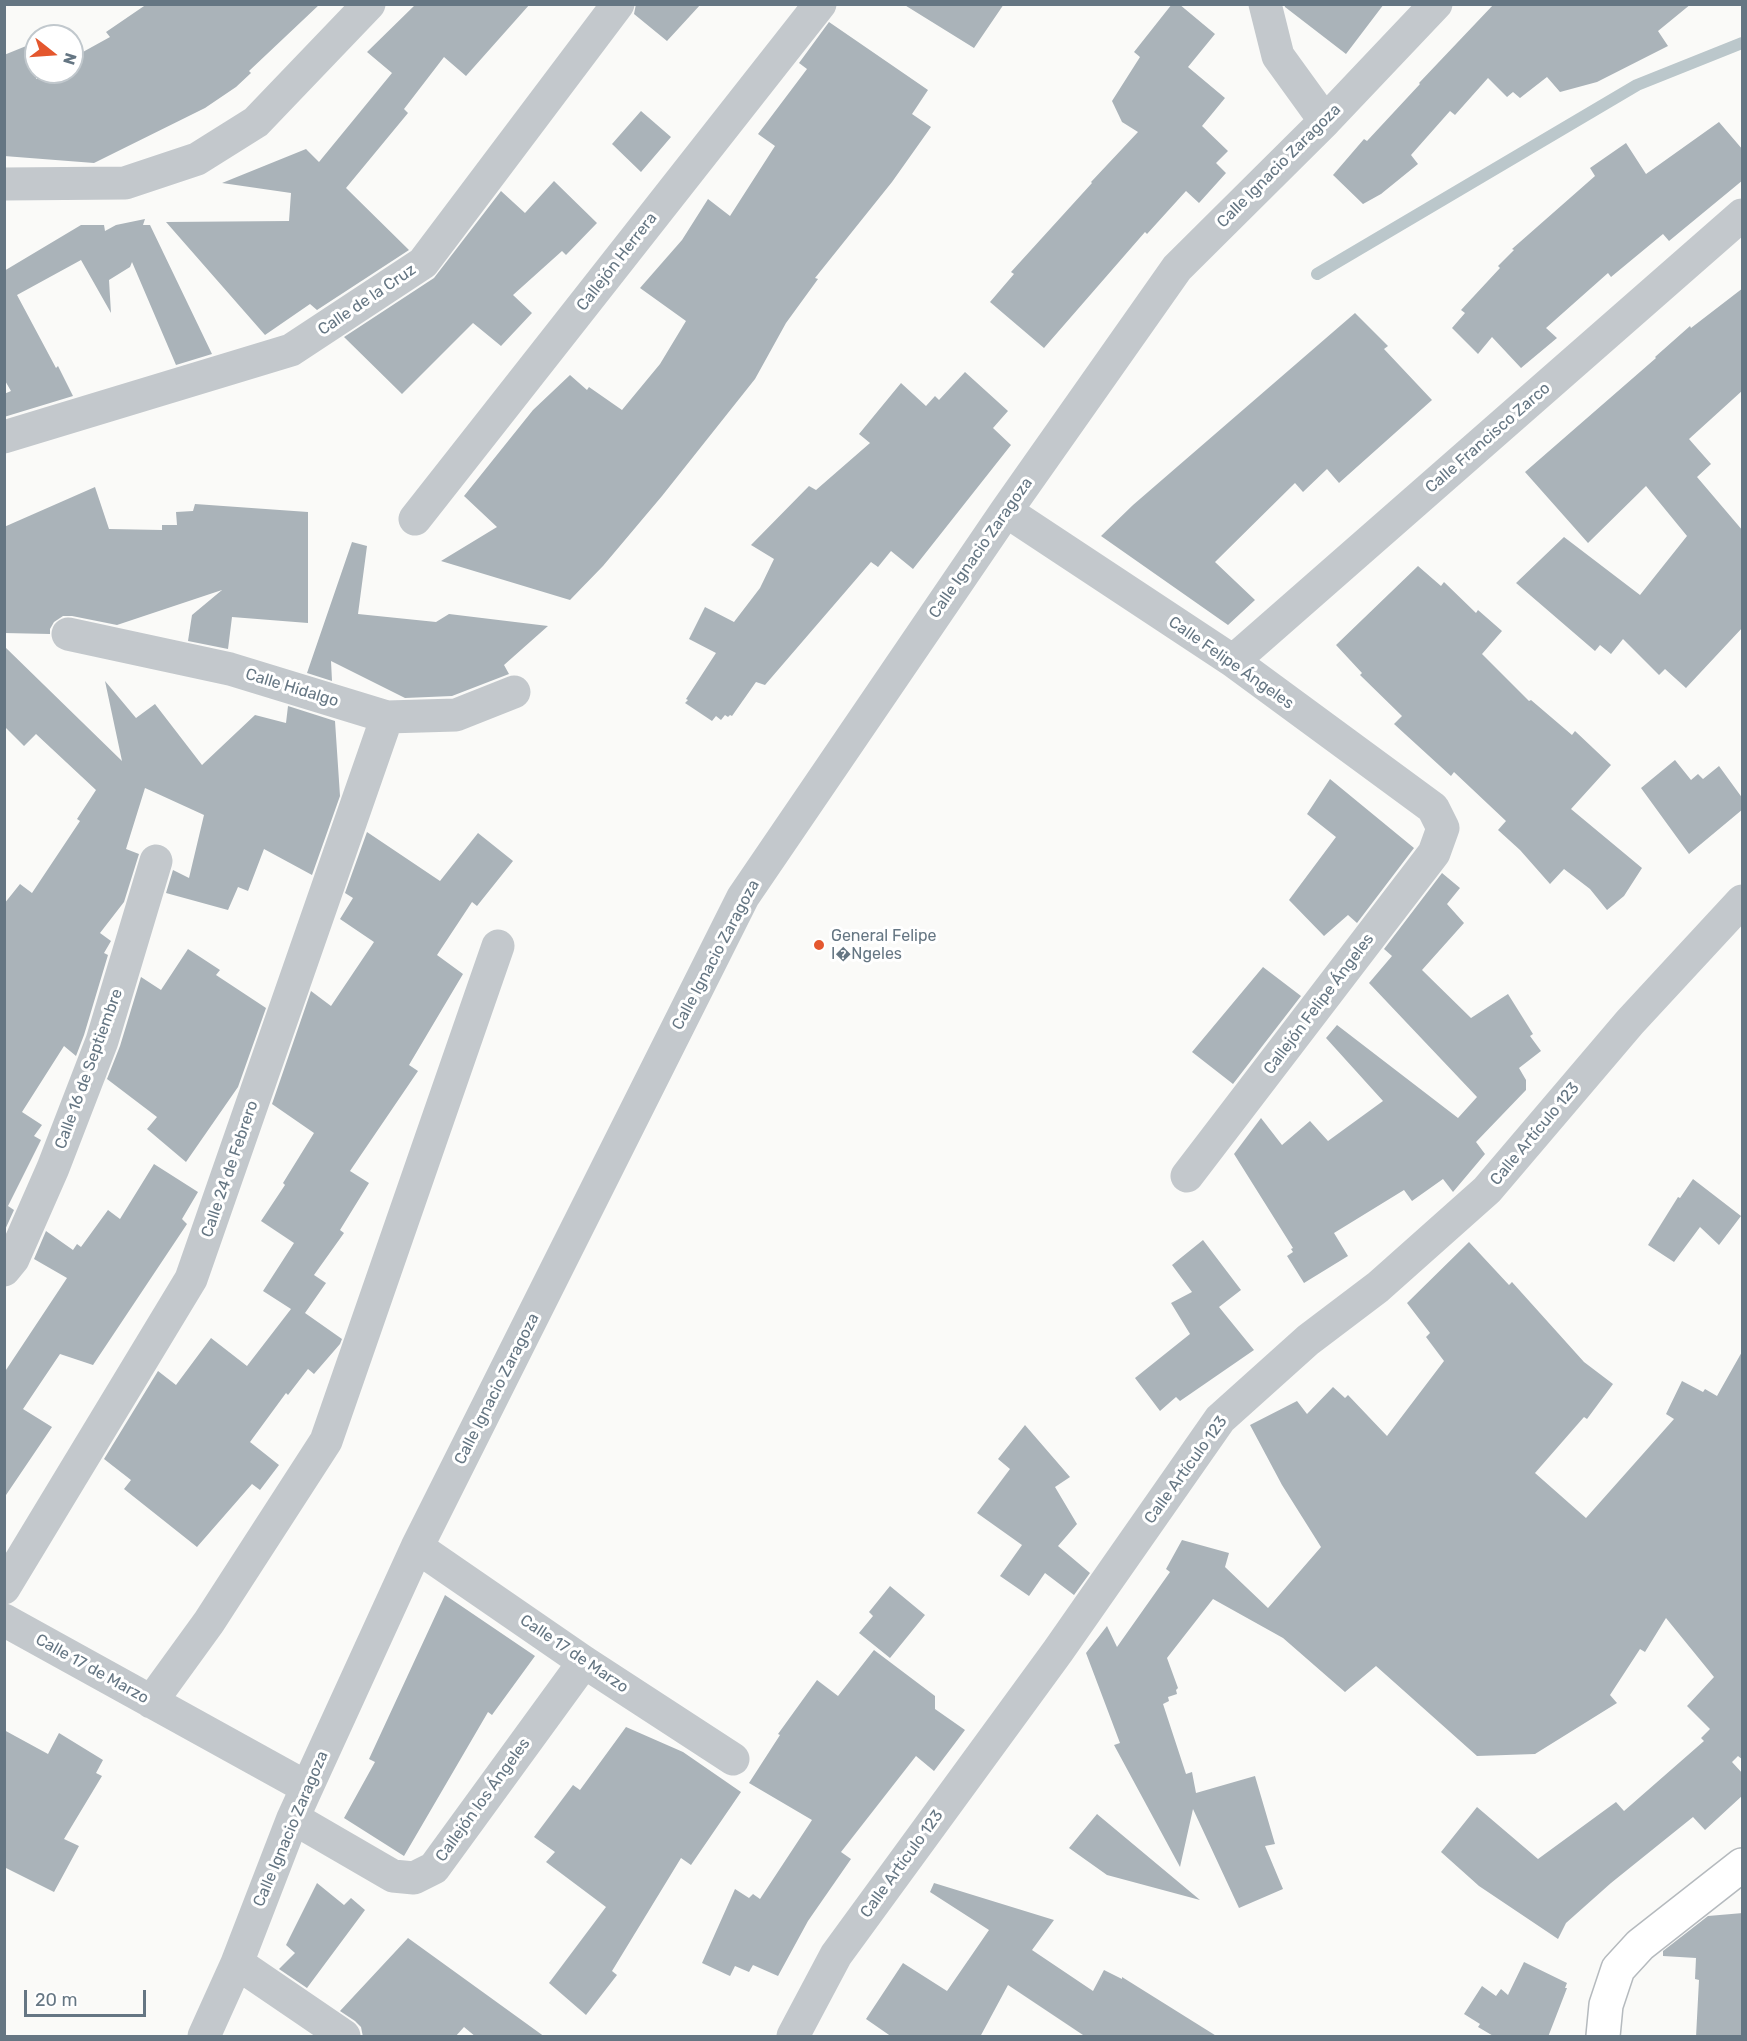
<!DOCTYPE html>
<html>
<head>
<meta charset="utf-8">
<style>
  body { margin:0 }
  #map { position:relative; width:1747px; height:2041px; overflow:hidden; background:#fafaf8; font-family:Rubik,sans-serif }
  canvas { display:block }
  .frame { position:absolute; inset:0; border:6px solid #657683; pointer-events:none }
  .north { position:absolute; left:24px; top:24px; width:60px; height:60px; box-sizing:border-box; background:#fff; border:2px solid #c1c8cd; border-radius:50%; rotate:107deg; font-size:16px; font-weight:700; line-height:24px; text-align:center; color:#657683 }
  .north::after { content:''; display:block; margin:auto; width:21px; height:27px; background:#e4572e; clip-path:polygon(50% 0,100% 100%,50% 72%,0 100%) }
  .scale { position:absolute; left:24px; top:1990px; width:122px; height:27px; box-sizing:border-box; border:3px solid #657683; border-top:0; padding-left:8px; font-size:18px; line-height:21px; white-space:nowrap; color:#657683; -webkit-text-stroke:4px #fff; paint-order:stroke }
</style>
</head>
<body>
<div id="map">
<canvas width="1747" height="2041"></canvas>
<div class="frame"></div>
<div class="north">N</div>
<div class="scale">20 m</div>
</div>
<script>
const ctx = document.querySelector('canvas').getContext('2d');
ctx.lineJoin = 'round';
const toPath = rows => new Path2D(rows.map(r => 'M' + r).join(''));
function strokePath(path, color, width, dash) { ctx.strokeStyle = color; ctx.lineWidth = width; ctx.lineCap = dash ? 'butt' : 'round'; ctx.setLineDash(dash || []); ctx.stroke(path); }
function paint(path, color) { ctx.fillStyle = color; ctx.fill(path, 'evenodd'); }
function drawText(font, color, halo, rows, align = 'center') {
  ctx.font = font + ' Rubik,sans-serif'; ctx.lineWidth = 6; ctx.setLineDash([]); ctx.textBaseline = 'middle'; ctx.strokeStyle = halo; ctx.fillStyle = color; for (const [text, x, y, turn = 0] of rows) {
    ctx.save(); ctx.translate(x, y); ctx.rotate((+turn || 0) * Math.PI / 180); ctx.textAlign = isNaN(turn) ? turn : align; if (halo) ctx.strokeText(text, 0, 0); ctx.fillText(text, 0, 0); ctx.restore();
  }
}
strokePath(toPath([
  [1317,274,1637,85,1742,43]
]), '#bbc7cb', 12);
paint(toPath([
  [147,4,320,4,249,71,251,73,236,87,205,108,94,163,4,156,4,55,36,42,36,79,47,72,72,72,72,58,110,37,106,32],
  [416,4,530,4,466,76,444,57,404,109,408,113,346,188,409,250,317,310,310,304,265,335,166,222,289,221,291,193,222,183,306,149,319,162,392,73,367,52],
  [636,4,701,4,667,41,634,14],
  [903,4,1004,4,974,48],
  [1172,4,1179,4,1215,34,1188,67,1225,98,1202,126,1228,151,1216,163,1226,173,1199,203,1186,191,1147,234,1145,232,1044,348,990,302,1014,274,1011,272,1092,183,1091,182,1138,132,1122,122,1112,101,1140,57,1134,52],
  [1284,4,1384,4,1346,54,1285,7],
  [1494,4,1691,4,1658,31,1668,46,1597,82,1560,92,1547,77,1520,98,1513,92,1507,97,1488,78,1455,115,1450,111,1411,155,1418,164,1381,194,1363,204,1333,175,1364,139,1367,141,1420,84,1419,83],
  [829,22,928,90,912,114,931,127,892,182,815,278,818,279,786,323,755,379,662,496,603,566,570,600,441,561,497,527,464,496,533,410,570,375,587,390,589,387,622,410,660,364,686,321,640,288,682,240,708,199,730,216,775,146,758,134,807,69,799,63],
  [641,111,671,137,641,172,612,144],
  [1719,122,1743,150,1743,180,1669,241,1663,234,1611,277,1608,273,1546,328,1557,338,1521,368,1492,337,1478,354,1452,328,1465,313,1461,310,1500,268,1498,266,1514,250,1512,249,1595,176,1590,168,1626,143,1646,174],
  [554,181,597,223,566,255,562,251,513,295,532,313,501,346,473,323,402,394,344,337,434,278,501,191,525,213],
  [145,219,143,225,150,225,212,354,176,365,132,262,130,267,109,280,111,313,81,260,17,295,56,368,58,366,73,396,4,417,4,394,11,391,4,379,4,271,81,225,104,225,105,231,116,225],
  [1743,288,1743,390,1689,439,1711,464,1697,477,1743,531,1743,627,1686,688,1665,669,1659,675,1623,639,1611,654,1600,645,1595,651,1516,583,1564,537,1640,595,1687,536,1646,486,1588,543,1525,472,1656,358,1655,357,1690,326,1691,328],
  [1355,313,1388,346,1384,349,1432,400,1339,483,1327,469,1303,492,1295,483,1215,562,1255,600,1228,625,1101,536,1133,505],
  [965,372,1008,411,993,428,1011,445,913,569,891,551,878,567,871,562,765,685,756,682,732,716,730,715,728,717,725,715,721,720,716,716,712,721,685,703,688,700,686,699,716,653,689,639,705,607,734,622,760,588,774,559,751,545,809,486,816,490,870,443,859,434,901,383,926,406,935,396,939,400],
  [95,487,109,529,162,530,162,525,177,525,176,512,193,511,195,504,308,512,308,623,232,617,228,649,188,641,192,615,222,590,117,625,72,616,63,616,54,622,50,629,50,634,4,633,4,527],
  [352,542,367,546,358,614,436,622,449,614,548,626,504,665,509,674,452,696,405,698,331,661,332,681,307,673],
  [1418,566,1441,586,1444,582,1476,613,1478,610,1502,631,1482,654,1529,701,1531,700,1572,735,1575,731,1611,765,1571,809,1642,868,1624,896,1607,910,1590,889,1564,869,1550,884,1520,850,1498,830,1506,821,1454,772,1451,776,1394,724,1402,716,1360,675,1362,673,1336,645],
  [4,646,122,761,105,681,136,718,155,704,202,765,255,715,286,723,288,706,335,721,340,796,312,875,264,849,248,891,238,887,228,910,166,893,173,870,189,878,204,815,145,788,126,849,139,854,124,902,100,933,111,941,104,953,108,955,84,1035,76,1056,64,1046,22,1112,42,1125,34,1136,41,1140,8,1206,14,1210,4,1232,4,904,20,884,32,893,80,821,77,819,96,790,36,734,24,746,4,726],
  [1675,760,1691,780,1698,774,1703,779,1719,766,1743,799,1743,809,1689,854,1641,788],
  [1330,779,1414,848,1357,923,1348,915,1324,936,1289,900,1336,837,1307,814],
  [367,832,440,881,478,833,513,861,477,906,472,902,437,955,463,974,409,1065,418,1071,350,1171,369,1183,340,1230,344,1233,314,1275,326,1283,305,1313,342,1339,340,1344,314,1374,308,1369,288,1395,286,1393,250,1442,279,1465,260,1490,252,1484,197,1547,124,1489,131,1480,104,1459,158,1371,176,1385,211,1338,247,1366,291,1309,263,1291,294,1243,261,1221,285,1185,283,1183,314,1133,272,1104,311,991,331,1006,374,942,340,919,353,898,345,893],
  [1442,873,1460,888,1447,904,1464,923,1422,970,1471,1018,1508,994,1533,1034,1530,1036,1541,1051,1519,1068,1526,1080,1526,1090,1476,1142,1485,1154,1453,1192,1443,1179,1412,1201,1404,1190,1334,1233,1348,1256,1304,1283,1287,1256,1293,1252,1291,1249,1293,1248,1234,1154,1261,1118,1282,1145,1310,1121,1328,1141,1383,1101,1326,1038,1337,1025,1458,1118,1477,1097,1369,983,1392,956,1384,949],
  [188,949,220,970,216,975,266,1008,238,1087,186,1162,147,1129,157,1117,107,1079,120,1046,141,977,161,990],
  [1263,967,1301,996,1233,1084,1192,1052],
  [154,1164,198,1192,182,1219,187,1224,93,1365,60,1354,23,1409,52,1427,4,1498,4,1373,67,1278,34,1259,46,1231,73,1250,77,1244,81,1247,108,1210,120,1219],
  [1693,1179,1741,1216,1719,1245,1700,1227,1674,1262,1648,1245,1678,1197,1680,1198],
  [1203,1240,1241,1290,1219,1307,1254,1350,1180,1401,1176,1397,1160,1411,1135,1378,1190,1334,1171,1303,1192,1292,1172,1265],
  [1469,1242,1509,1285,1512,1282,1584,1362,1613,1384,1587,1419,1584,1417,1535,1473,1586,1518,1674,1419,1666,1414,1682,1381,1703,1392,1705,1389,1717,1396,1743,1350,1743,1760,1738,1756,1732,1762,1743,1774,1743,1795,1705,1830,1693,1817,1611,1883,1566,1923,1558,1939,1479,1886,1441,1852,1477,1807,1538,1859,1616,1802,1624,1811,1704,1741,1701,1738,1710,1729,1687,1706,1714,1677,1666,1618,1645,1652,1640,1649,1610,1695,1617,1703,1535,1754,1477,1756,1376,1666,1345,1692,1283,1638,1213,1599,1167,1658,1178,1688,1176,1690,1177,1694,1168,1697,1169,1701,1163,1704,1186,1774,1192,1772,1196,1793,1255,1776,1275,1844,1265,1846,1283,1889,1239,1908,1193,1809,1180,1867,1114,1745,1120,1743,1086,1653,1107,1626,1117,1647,1170,1572,1166,1569,1182,1540,1229,1553,1225,1567,1268,1608,1321,1547,1282,1485,1250,1425,1297,1401,1307,1414,1333,1387,1345,1398,1348,1395,1387,1436,1444,1361,1426,1337,1430,1333,1407,1303],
  [1025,1425,1070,1477,1055,1487,1077,1524,1058,1546,1090,1573,1074,1595,1045,1573,1029,1596,1000,1576,1022,1545,977,1513,1010,1469,998,1459],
  [890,1586,925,1615,890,1658,859,1633,873,1616,869,1612],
  [445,1595,535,1656,492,1715,488,1712,404,1856,344,1818,375,1762,369,1759],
  [874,1650,935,1696,935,1709,965,1730,934,1771,916,1756,841,1852,851,1859,808,1921,778,1976,753,1965,749,1972,735,1966,730,1976,702,1963,735,1889,749,1898,753,1894,760,1899,812,1820,749,1783,780,1735,778,1734,817,1680,838,1696],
  [626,1727,683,1752,741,1792,691,1865,681,1858,612,1971,617,1975,586,2015,549,1983,606,1907,546,1862,555,1852,534,1837,573,1785,580,1790],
  [4,1730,48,1754,59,1733,103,1760,96,1773,102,1776,64,1839,79,1846,54,1892,4,1867],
  [1097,1814,1200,1900,1107,1875,1069,1848],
  [317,1883,344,1905,351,1898,365,1910,307,1988,279,1969,295,1953,286,1945],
  [934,1883,1054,1920,1032,1950,1093,1991,1104,1970,1122,1979,1122,1977,1218,2037,1086,2037,1008,1985,980,2037,892,2037,866,2019,903,1963,947,1991,989,1930,930,1892],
  [1743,1913,1743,2037,1696,2037,1699,1980,1695,1979,1696,1958,1663,1956,1663,1951,1708,1916],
  [408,1938,545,2037,476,2037,464,2027,455,2037,363,2037,361,2027,355,2021,340,2011],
  [1524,1962,1567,1983,1565,1988,1567,1988,1548,2037,1495,2037,1478,2027,1480,2024,1464,2014,1482,1986,1496,1996,1501,1989,1508,1995]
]), '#aab3b9');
const major = toPath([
  [1603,2036,1606,2005,1618,1969,1640,1945,1742,1865]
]);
strokePath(major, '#b5babe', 36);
strokePath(toPath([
  [1265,4,1278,56,1325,121],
  [4,184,125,183,197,159,256,122,369,4],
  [4,437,291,350,423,263,618,4],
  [1006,511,1233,661,1433,808,1443,828,1434,853,1187,1176],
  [415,519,820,4],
  [68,634,230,669,387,717,456,715,514,692],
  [1233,661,1742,215],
  [4,1270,13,1259,53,1168,102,1041,156,861],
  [417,1547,584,1662,733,1759],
  [4,1588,191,1279,387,717],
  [4,1620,306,1787],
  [151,1702,209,1622,326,1441,498,946],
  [293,1818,393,1876,414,1878,434,1868,584,1662],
  [237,1963,344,2036],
  [204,2036,237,1963,293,1818,417,1547,743,897,1006,511,1177,268,1325,121,1436,4],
  [793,2036,836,1955,1058,1651,1220,1419,1308,1340,1378,1287,1487,1190,1630,1022,1742,901]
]), '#c3c8cc', 33);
strokePath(major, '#fff', 33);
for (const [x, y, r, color] of [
  [819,945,6,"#e4572e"]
]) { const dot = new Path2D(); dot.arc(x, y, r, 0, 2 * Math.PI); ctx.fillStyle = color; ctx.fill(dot); strokePath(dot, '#fff', 2); }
drawText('16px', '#657683', '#fff', [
  ["Calle Ignacio Zaragoza",1279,166,-45],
  ["Callejón Herrera",617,262,-52],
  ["Calle de la Cruz",367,300,-34],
  ["Calle Francisco Zarco",1488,438,-41],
  ["Calle Ignacio Zaragoza",981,548,-55],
  ["Calle Felipe Ángeles",1231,663,35],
  ["Calle Hidalgo",292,688,17],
  ["Calle Ignacio Zaragoza",716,955,-62],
  ["Callejón Felipe Ángeles",1319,1004,-53],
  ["Calle 16 de Septiembre",89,1069,-70],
  ["Calle Artículo 123",1535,1134,-50],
  ["Calle 24 de Febrero",230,1169,-71],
  ["Calle Ignacio Zaragoza",497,1389,-63],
  ["Calle Artículo 123",1186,1470,-54],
  ["Calle 17 de Marzo",574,1654,34],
  ["Calle 17 de Marzo",92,1669,29],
  ["Callejón los Ángeles",483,1800,-54],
  ["Calle Ignacio Zaragoza",291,1829,-67],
  ["Calle Artículo 123",902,1864,-54]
]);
drawText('16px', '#657683', '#fff', [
  ["General Felipe",831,936],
  ["I�Ngeles",831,954]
], 'left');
</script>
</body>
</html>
